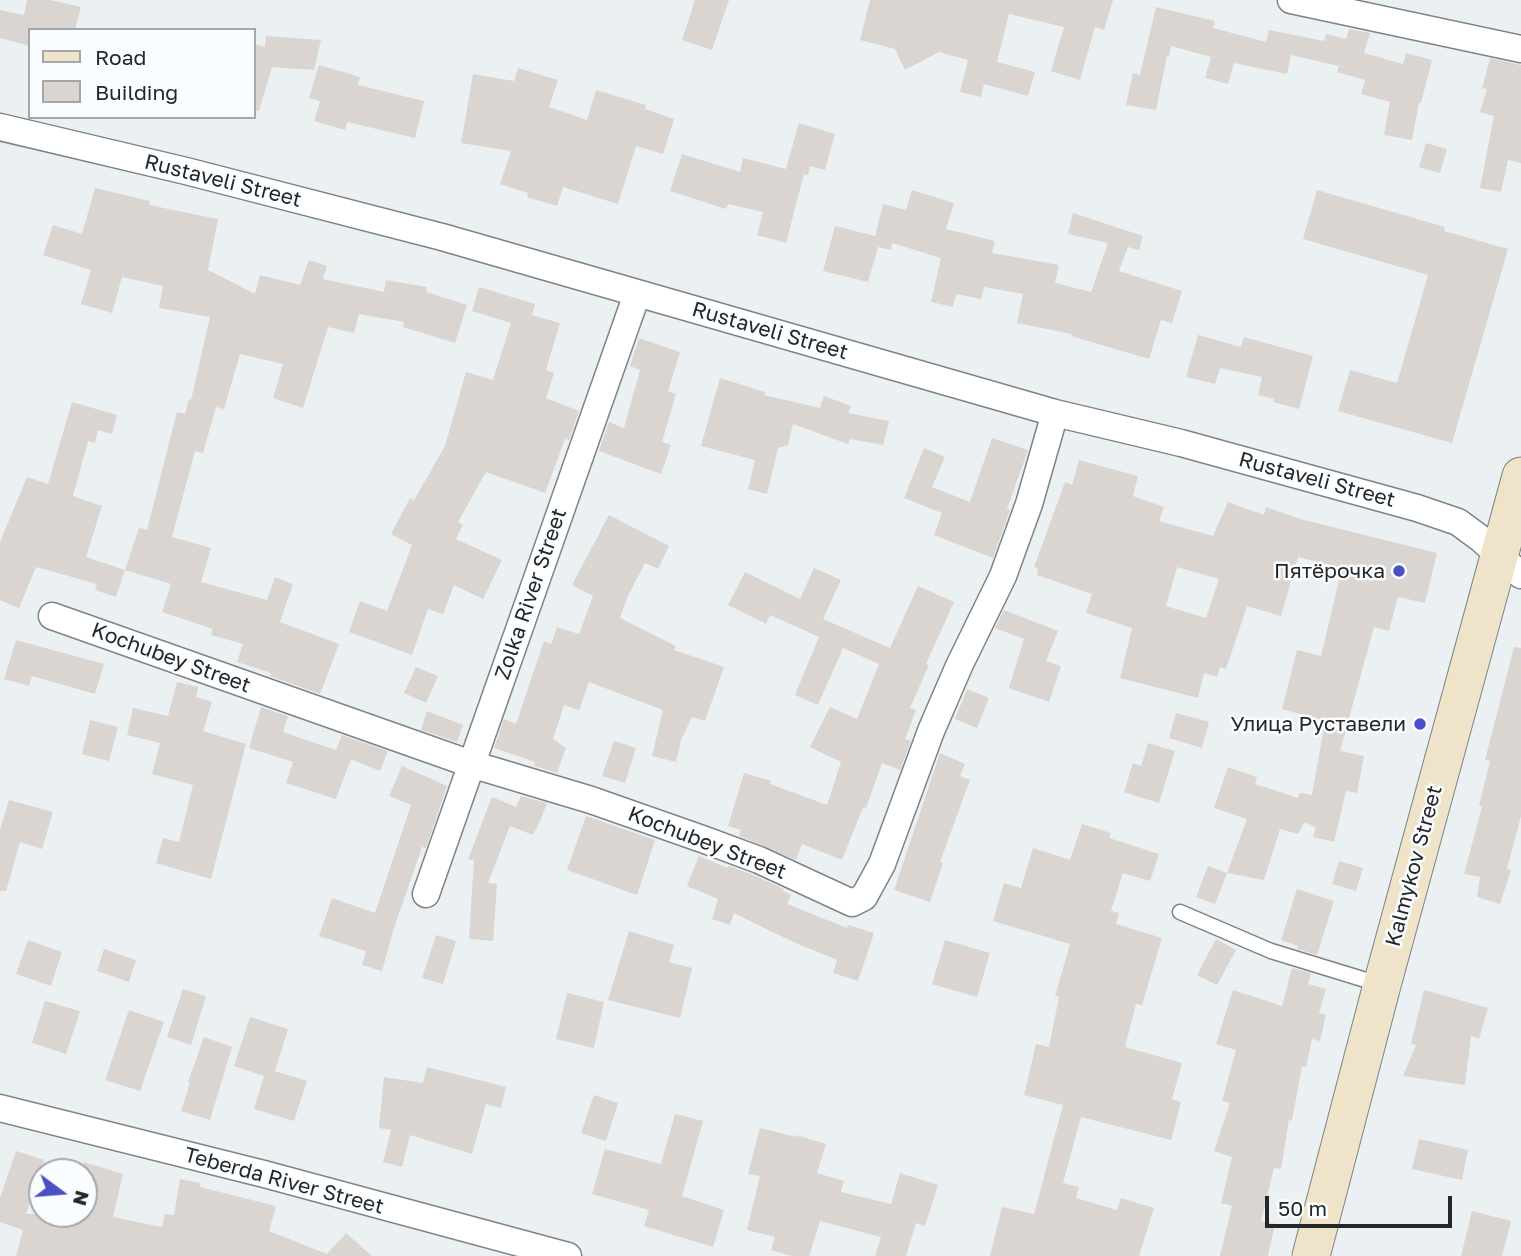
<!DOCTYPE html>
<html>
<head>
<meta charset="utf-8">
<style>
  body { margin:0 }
  #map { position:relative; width:1521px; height:1256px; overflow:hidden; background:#ebf0f3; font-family:"Golos Text",sans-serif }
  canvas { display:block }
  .legend { position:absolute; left:28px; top:28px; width:228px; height:91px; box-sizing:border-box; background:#fafdff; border:2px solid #a4a7a9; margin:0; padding:9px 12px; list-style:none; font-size:21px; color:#242627 }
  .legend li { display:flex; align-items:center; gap:14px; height:35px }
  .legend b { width:35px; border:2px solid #a4a7a9 }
  .north { position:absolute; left:28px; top:1158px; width:70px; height:70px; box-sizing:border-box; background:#fafdff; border:2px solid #a4a7a9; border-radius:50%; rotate:106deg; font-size:19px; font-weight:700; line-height:28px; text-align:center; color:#242627 }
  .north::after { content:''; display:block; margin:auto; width:24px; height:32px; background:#4c4ec4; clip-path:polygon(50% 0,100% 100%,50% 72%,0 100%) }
  .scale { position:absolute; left:1265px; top:1196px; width:187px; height:32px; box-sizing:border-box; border:4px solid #242627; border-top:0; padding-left:9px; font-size:21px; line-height:24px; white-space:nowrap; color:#242627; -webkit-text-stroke:5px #fafdff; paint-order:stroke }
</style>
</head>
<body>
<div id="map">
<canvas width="1521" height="1256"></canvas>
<ul class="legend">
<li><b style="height:9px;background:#efe4ca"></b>Road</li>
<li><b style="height:19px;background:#dad5d1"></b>Building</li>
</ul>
<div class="north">N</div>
<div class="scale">50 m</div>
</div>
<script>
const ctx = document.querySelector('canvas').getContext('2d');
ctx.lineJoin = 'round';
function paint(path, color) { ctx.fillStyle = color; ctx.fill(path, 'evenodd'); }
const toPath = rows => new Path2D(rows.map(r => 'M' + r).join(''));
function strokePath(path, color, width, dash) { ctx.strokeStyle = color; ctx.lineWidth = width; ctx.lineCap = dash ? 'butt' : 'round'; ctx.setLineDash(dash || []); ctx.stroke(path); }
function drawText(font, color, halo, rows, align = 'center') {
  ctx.font = font + ' "Golos Text",sans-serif'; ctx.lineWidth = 5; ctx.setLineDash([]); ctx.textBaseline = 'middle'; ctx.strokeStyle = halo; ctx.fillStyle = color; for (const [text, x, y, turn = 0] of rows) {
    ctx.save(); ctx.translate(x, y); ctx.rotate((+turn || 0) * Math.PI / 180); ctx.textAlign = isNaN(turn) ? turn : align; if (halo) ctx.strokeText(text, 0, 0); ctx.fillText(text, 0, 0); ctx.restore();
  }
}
paint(toPath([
  [27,0,50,0,81,7,75,30,30,30,30,46,0,38,0,10,24,15],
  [695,0,729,0,712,50,682,40],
  [870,0,1113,0,1104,30,1095,27,1080,80,1051,71,1064,27,1009,14,997,62,1035,72,1028,96,984,84,981,97,960,92,968,60,939,52,905,70,895,49,860,40],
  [1156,7,1215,21,1213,28,1266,42,1269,30,1324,41,1326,34,1346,39,1349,29,1370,33,1364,53,1403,64,1406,53,1432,60,1421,103,1419,103,1412,140,1384,135,1390,102,1361,94,1365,80,1337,72,1339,66,1291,55,1287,74,1234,63,1228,84,1205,78,1211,57,1171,46,1169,56,1167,56,1156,110,1126,105,1133,73,1140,75],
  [266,36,321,40,314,70,272,67,259,111,254,110,254,44,265,47],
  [1490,58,1521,65,1521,163,1508,160,1501,192,1480,188,1494,116,1480,112,1487,89,1482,88],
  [319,65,360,77,358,85,424,101,415,138,347,122,345,130,314,121,320,101,309,98],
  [518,68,558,80,549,107,587,120,596,90,646,105,645,109,674,119,663,154,636,146,618,204,563,187,557,206,527,197,528,193,500,184,511,151,461,143,473,74,514,81],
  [799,123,835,134,825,170,810,166,808,175,804,174,786,243,757,235,763,212,728,204,726,209,670,191,682,154,740,172,743,158,786,169],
  [1426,143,1447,149,1440,173,1419,167],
  [95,188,150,201,149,205,218,219,208,270,255,294,260,275,300,285,309,260,327,266,323,279,384,292,386,280,427,287,426,292,467,305,455,343,403,327,404,322,359,314,354,333,328,327,303,408,273,398,283,364,240,354,224,409,216,407,203,453,195,451,172,537,211,548,201,582,267,600,275,577,293,584,280,622,339,644,320,694,270,676,271,673,237,662,243,644,211,635,213,629,162,612,171,584,125,570,139,528,147,530,177,412,185,414,189,399,191,400,210,317,159,308,163,286,122,277,112,313,81,304,91,270,43,255,53,225,82,234],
  [912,190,954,203,946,229,995,241,992,253,1059,265,1055,283,1091,292,1108,243,1068,234,1073,213,1143,236,1139,250,1128,247,1119,271,1182,291,1172,323,1161,320,1149,359,1071,336,1072,334,1017,323,1023,294,984,287,981,299,956,294,953,307,931,302,941,258,892,243,891,250,878,247,868,282,823,271,835,226,875,236,883,204,906,210],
  [1317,190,1445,227,1444,231,1508,249,1452,443,1338,411,1350,370,1397,383,1428,275,1303,239],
  [479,287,535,304,532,315,560,323,546,370,554,373,546,398,579,411,569,440,565,439,545,493,486,472,458,522,463,525,456,539,502,560,483,599,454,585,443,614,428,609,412,655,349,632,360,601,387,611,412,545,391,534,410,498,414,500,445,446,466,372,493,380,511,323,472,311],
  [1198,335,1241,347,1244,337,1313,356,1299,409,1273,402,1274,399,1258,395,1262,377,1220,368,1215,384,1186,377],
  [639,338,680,352,668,391,676,394,662,442,671,445,661,474,599,451,609,422,624,428,640,370,630,366],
  [720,378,765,392,764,395,820,408,824,396,851,406,848,413,889,421,883,445,850,439,848,444,793,424,788,445,778,448,767,494,748,489,755,460,701,446],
  [72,402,117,415,112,434,98,430,95,443,88,441,73,496,102,506,86,557,125,570,116,597,95,590,97,584,36,567,19,608,0,600,0,542,27,477,48,484],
  [992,438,1028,450,1007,509,1010,510,993,558,934,535,942,513,904,498,924,448,945,457,932,487,970,502],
  [1079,460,1138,476,1133,496,1164,507,1159,521,1213,536,1228,502,1264,515,1266,507,1300,519,1437,553,1425,603,1398,597,1389,631,1374,627,1340,751,1364,756,1357,793,1346,791,1334,842,1313,837,1316,827,1304,822,1298,834,1280,829,1264,880,1227,873,1247,819,1214,808,1228,767,1257,777,1255,784,1298,798,1300,793,1312,795,1325,721,1282,709,1297,650,1321,656,1342,568,1298,557,1281,616,1247,606,1226,669,1220,667,1217,677,1204,673,1198,698,1120,678,1132,628,1086,613,1092,594,1037,575,1038,568,1034,567,1065,482,1072,485],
  [1177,567,1219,579,1206,618,1166,606],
  [609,515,669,546,658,569,645,563,628,596,620,618,676,646,674,650,724,667,705,721,692,717,681,740,676,762,652,756,663,710,589,682,579,710,564,705,553,739,566,748,557,773,534,766,535,762,494,748,504,719,516,724,544,641,551,644,557,627,579,634,593,596,572,585],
  [814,568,841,580,823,619,890,648,918,586,954,602,926,664,929,665,910,708,916,710,905,739,911,741,900,770,882,763,866,808,863,807,842,860,802,844,796,860,739,836,741,830,728,826,744,773,771,781,770,784,827,805,841,762,810,747,830,707,857,719,879,664,843,648,818,705,795,695,819,637,770,615,766,624,728,605,745,572,800,599],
  [1004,610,1058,631,1046,661,1061,666,1049,702,1009,688,1024,639,995,628],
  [16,640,104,664,95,694,32,676,29,686,4,679],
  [1514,647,1521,648,1521,816,1507,869,1511,870,1500,904,1477,897,1480,877,1464,874,1482,807,1479,806,1490,761,1485,760],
  [416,667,438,676,426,703,404,693],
  [177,682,198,687,196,697,212,702,203,731,246,744,211,879,156,863,163,838,179,842,193,785,152,774,160,743,127,735,133,708,168,716],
  [967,689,989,698,977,728,955,719],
  [261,707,288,716,283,732,336,750,342,735,388,751,380,771,351,759,336,799,286,783,293,762,249,748],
  [427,711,463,725,457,742,421,730],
  [1176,713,1209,722,1202,748,1169,738],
  [90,720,118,727,109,761,82,754],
  [614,741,636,748,625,783,602,776],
  [1148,743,1175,751,1159,803,1124,792,1133,763,1141,766],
  [940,753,965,764,960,776,970,780,940,862,943,863,930,902,894,890],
  [402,766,447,786,426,848,422,847,393,931,382,971,362,965,366,951,319,936,332,898,375,913,411,805,389,796],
  [521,796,547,803,541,819,533,835,510,826,488,883,497,884,493,941,469,939,474,860,468,859,492,797,516,807],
  [9,800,53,812,42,849,20,842,6,891,0,891,0,830],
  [586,816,655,840,637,895,567,870],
  [1082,824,1111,833,1109,838,1159,854,1150,881,1123,873,1111,911,1119,913,1116,924,1162,938,1142,1005,1136,1004,1125,1047,1182,1063,1172,1099,1181,1102,1171,1140,1081,1117,1063,1183,1079,1187,1076,1198,1117,1210,1121,1198,1154,1208,1139,1256,990,1256,1002,1207,1034,1214,1063,1105,1024,1095,1036,1044,1049,1047,1059,997,1055,996,1070,944,993,921,1004,883,1021,888,1033,848,1070,860],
  [699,856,728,868,729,866,753,875,784,889,783,891,791,895,787,904,847,928,848,925,874,933,858,981,833,973,837,960,791,941,734,913,730,925,712,919,718,899,687,886],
  [1339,861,1363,868,1356,891,1332,884],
  [1208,866,1227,873,1215,904,1196,897],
  [1297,889,1334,901,1317,955,1297,949,1298,946,1281,940],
  [629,931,674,945,669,962,692,968,680,1018,608,1000],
  [436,935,456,941,443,984,422,978],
  [1216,939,1236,950,1217,985,1197,975],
  [28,940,62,952,51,986,16,974],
  [945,940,990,953,977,997,932,984],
  [104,949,136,960,129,982,97,971],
  [1292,968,1311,973,1308,984,1326,989,1319,1013,1326,1015,1320,1041,1312,1039,1306,1067,1302,1066,1292,1121,1289,1120,1281,1169,1274,1168,1261,1221,1275,1224,1268,1256,1220,1256,1232,1206,1221,1203,1232,1157,1214,1151,1230,1103,1222,1101,1236,1050,1216,1044,1233,990,1282,1006],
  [183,989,206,996,191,1045,167,1037],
  [1424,990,1488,1008,1479,1039,1471,1036,1465,1085,1403,1076,1416,1045,1411,1044],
  [567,993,604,1002,594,1048,556,1039],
  [45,1001,80,1011,66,1054,32,1043],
  [129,1010,164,1022,140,1091,105,1080],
  [250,1017,288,1029,275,1071,307,1081,294,1121,254,1109,264,1076,234,1066],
  [204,1037,232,1047,210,1120,181,1111,190,1083,188,1082],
  [427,1067,506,1087,501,1108,486,1104,472,1154,410,1135,402,1167,383,1162,391,1130,379,1128,384,1077,423,1083],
  [594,1095,618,1103,606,1141,581,1133],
  [675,1114,703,1121,682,1196,724,1210,713,1247,644,1226,649,1210,592,1194,605,1149,661,1164],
  [760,1128,796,1137,796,1135,826,1144,817,1173,844,1181,841,1192,891,1204,900,1173,938,1185,925,1226,916,1223,906,1256,875,1256,881,1237,820,1221,809,1256,791,1256,771,1250,775,1237,747,1230,760,1176,748,1174],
  [1419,1139,1468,1150,1462,1180,1412,1169],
  [16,1151,44,1160,26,1214,84,1214,84,1162,123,1174,113,1217,162,1227,165,1214,174,1215,180,1179,201,1183,200,1187,276,1206,269,1231,327,1254,346,1233,372,1256,16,1256,23,1230,0,1222,0,1198],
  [1472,1211,1511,1221,1502,1256,1461,1256]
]), '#dad5d1');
const lane = toPath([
  [1180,912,1271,951,1382,985]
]);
const street = toPath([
  [1291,0,1521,49],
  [0,127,186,171,442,237,1055,413,1181,443,1417,508,1458,522,1481,539,1521,575],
  [52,616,471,764,591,800,705,840,759,860,852,903,864,897,882,864,931,731,959,666,1003,576,1029,504,1055,413],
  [426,894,637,294],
  [0,1108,264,1174,568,1256]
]);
const secondary = toPath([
  [1311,1256,1382,985,1521,476]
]);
strokePath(lane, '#7e8386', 17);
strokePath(street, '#7e8386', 29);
strokePath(secondary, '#7e8386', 39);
strokePath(lane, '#fff', 14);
strokePath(street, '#fff', 26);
strokePath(secondary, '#efe4ca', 37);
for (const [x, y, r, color] of [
  [1399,571,7,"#4c4ec4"],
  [1420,724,7,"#4c4ec4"]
]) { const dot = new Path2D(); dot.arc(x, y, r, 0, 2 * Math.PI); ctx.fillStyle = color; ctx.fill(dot); strokePath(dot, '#fafdff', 2.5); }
drawText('21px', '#242627', '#fafdff', [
  ["Rustaveli Street",223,181,14],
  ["Rustaveli Street",770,331,16],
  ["Rustaveli Street",1317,480,15],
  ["Zolka River Street",531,594,-71],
  ["Kochubey Street",171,658,20],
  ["Kochubey Street",707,843,21],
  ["Kalmykov Street",1414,866,-75],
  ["Teberda River Street",284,1181,15]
]);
drawText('21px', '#242627', '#fafdff', [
  ["Пятёрочка",1385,571],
  ["Улица Руставели",1406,724]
], 'right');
</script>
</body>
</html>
